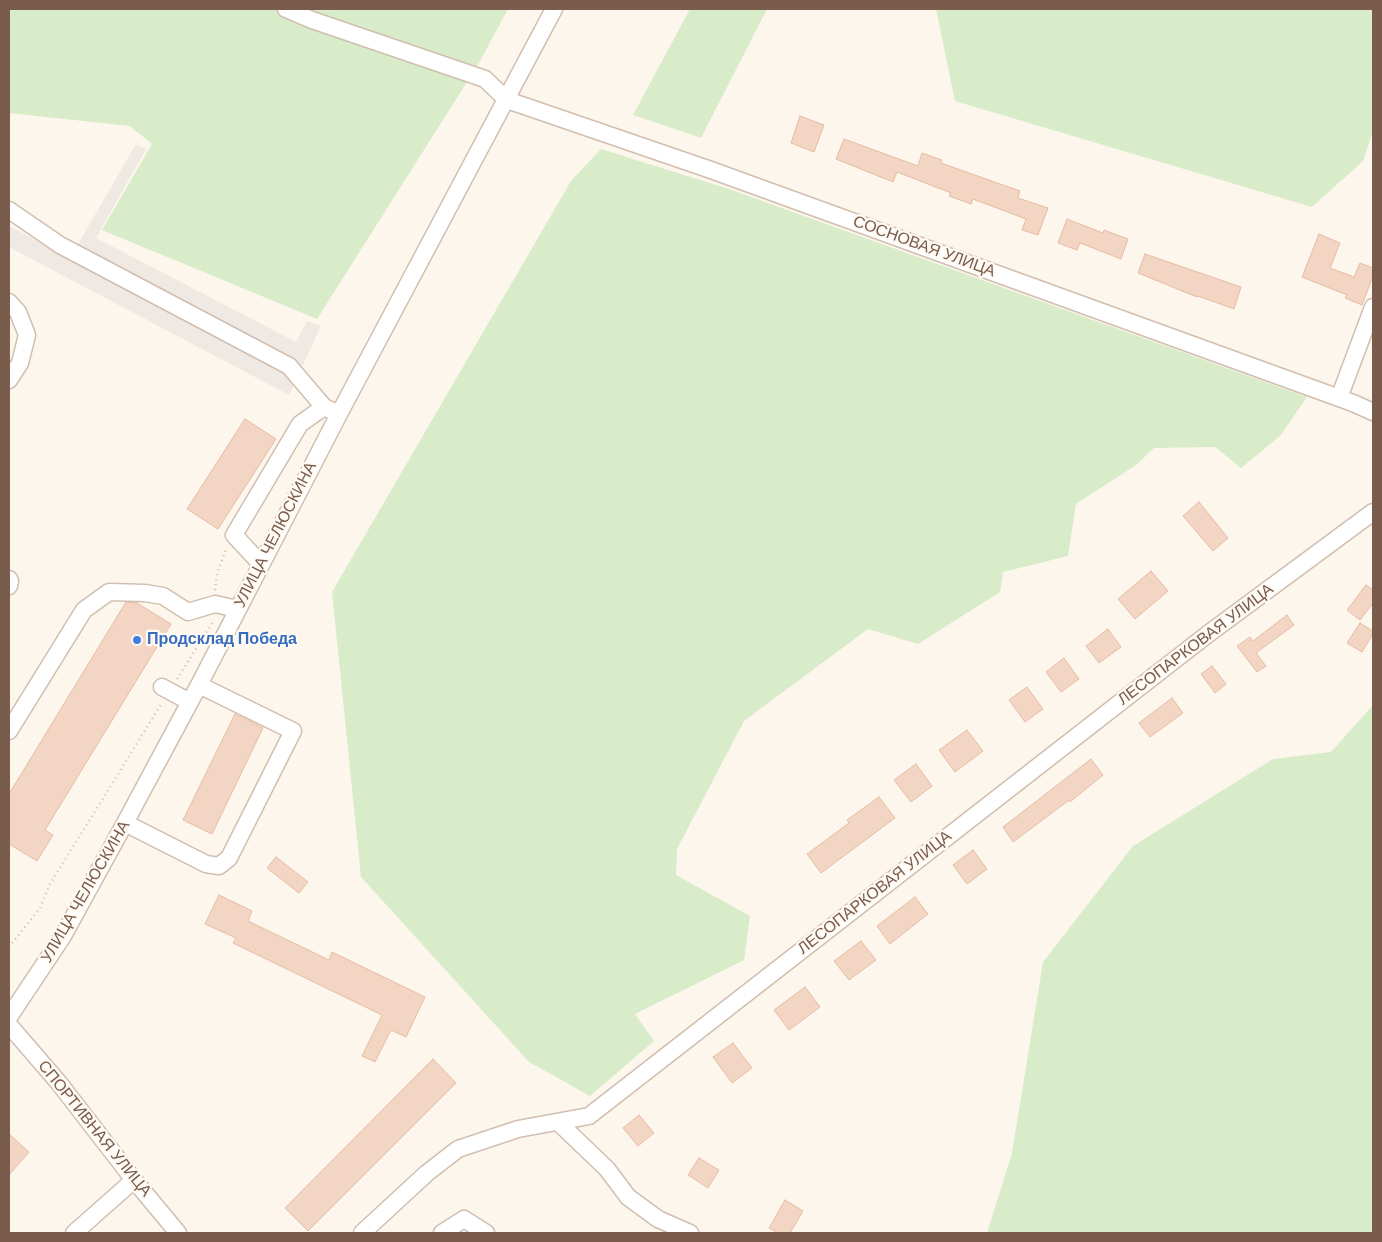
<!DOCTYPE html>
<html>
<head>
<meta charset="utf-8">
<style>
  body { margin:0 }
  #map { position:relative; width:1382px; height:1242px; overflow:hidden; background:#fdf6ec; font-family:"DM Sans",sans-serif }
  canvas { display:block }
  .frame { position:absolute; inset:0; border:10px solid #7a5c4d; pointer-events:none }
</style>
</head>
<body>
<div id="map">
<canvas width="1382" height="1242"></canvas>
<div class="frame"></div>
</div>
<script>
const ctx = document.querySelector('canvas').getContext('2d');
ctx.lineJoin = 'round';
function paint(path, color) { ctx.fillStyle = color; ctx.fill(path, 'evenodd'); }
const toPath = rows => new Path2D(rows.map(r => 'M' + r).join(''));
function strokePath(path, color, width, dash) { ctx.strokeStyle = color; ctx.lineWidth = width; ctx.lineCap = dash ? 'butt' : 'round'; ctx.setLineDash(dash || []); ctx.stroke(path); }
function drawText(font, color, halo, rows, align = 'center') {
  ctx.font = font + ' "DM Sans",sans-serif'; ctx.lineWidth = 4.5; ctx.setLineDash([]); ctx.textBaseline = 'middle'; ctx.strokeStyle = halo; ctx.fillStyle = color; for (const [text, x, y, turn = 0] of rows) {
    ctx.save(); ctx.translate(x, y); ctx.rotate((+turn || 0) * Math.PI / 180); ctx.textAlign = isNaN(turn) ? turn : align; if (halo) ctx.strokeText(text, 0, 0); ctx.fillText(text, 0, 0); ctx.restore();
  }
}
paint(toPath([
  [136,144,146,149,96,238,296,342,307,321,321,326,289,395,9,247,9,226,70,258]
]), '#efe9e4');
paint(toPath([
  [9,9,508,9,479,63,317,319,102,230,152,144,130,126,9,113],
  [690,9,767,9,701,138,633,115],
  [936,9,1373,9,1373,131,1363,161,1312,207,955,101],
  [601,149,729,189,1307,397,1280,436,1241,468,1215,447,1154,448,1136,465,1076,504,1068,556,1003,572,1000,592,918,644,868,629,744,721,677,849,676,875,750,916,744,960,635,1014,654,1041,590,1096,529,1062,361,877,332,592,571,181],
  [1373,705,1373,1233,987,1233,1012,1153,1043,962,1133,846,1273,759,1331,752]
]), '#d8ecc9');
const building = toPath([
  [800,116,824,125,814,152,791,143,800,116],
  [844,139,918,166,922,153,942,160,941,163,1020,191,1018,198,1048,208,1038,235,1022,230,1026,219,973,199,971,204,949,196,951,193,897,172,893,182,836,159,844,139],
  [1067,219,1103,233,1104,230,1128,239,1121,259,1080,243,1077,250,1058,243,1067,219],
  [1319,234,1340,243,1330,268,1354,277,1360,263,1373,268,1373,276,1362,305,1345,298,1347,295,1302,277,1319,234],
  [1145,254,1241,287,1234,309,1198,296,1197,297,1138,273,1145,254],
  [245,419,276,439,218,529,187,509,245,419],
  [1199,502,1228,538,1213,551,1183,516,1199,502],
  [1151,571,1168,591,1135,619,1118,599,1151,571],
  [1366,585,1373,590,1373,603,1360,620,1347,610,1366,585],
  [126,602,137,603,171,624,45,830,53,835,37,861,9,844,9,794,126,602],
  [1287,615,1294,625,1256,653,1266,666,1257,672,1237,646,1250,637,1253,641,1287,615],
  [1360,623,1373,631,1373,634,1362,652,1347,643,1360,623],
  [1108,629,1121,647,1099,663,1086,646,1108,629],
  [1064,658,1079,679,1061,692,1046,672,1064,658],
  [1212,666,1226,684,1215,693,1201,674,1212,666],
  [1027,687,1043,709,1025,722,1009,700,1027,687],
  [1172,698,1183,713,1150,737,1139,723,1172,698],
  [235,714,263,728,212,834,183,820,235,714],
  [967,730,983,751,955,772,939,750,967,730],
  [1091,759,1103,775,1070,802,1069,800,1013,842,1003,827,1091,759],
  [916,764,932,786,911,802,894,780,916,764],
  [879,797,895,818,821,873,807,854,849,823,847,820,879,797],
  [973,850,987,869,967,884,953,865,973,850],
  [276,857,308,882,299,893,267,868,276,857],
  [219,895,252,911,248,921,329,960,332,952,425,997,406,1037,391,1030,375,1062,362,1056,382,1015,233,943,236,938,205,924,219,895],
  [915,897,928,914,890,944,877,926,915,897],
  [861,941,876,960,849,980,834,961,861,941],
  [805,987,820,1007,789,1030,774,1010,805,987],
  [733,1043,752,1068,732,1083,713,1057,733,1043],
  [433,1059,456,1083,308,1231,285,1208,433,1059],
  [639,1115,654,1133,638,1146,623,1128,639,1115],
  [9,1134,29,1152,9,1175,9,1134],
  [699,1158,719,1170,708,1188,688,1175,699,1158],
  [785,1200,803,1211,790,1233,778,1233,769,1228,785,1200]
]);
paint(building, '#f3d5c3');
strokePath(building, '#e6bba3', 1);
const minor = toPath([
  [286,9,312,20,485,79,507,100,711,170,1353,403,1373,412],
  [9,210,60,245,289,366,324,407,339,414],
  [9,302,18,312,27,335,20,363,9,380],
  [1339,398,1373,307],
  [261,564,234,535,300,424,324,407],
  [9,579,10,581,9,586],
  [162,687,190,702],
  [9,731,84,610,109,592,145,593,163,596,188,612,215,604,237,609],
  [125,823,206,864,219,866,229,858,293,731,199,685],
  [9,1017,63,936,125,823,199,685,339,414,554,9],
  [9,1025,59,1083,134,1180,178,1233],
  [558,1122,607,1169,628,1197,658,1219,690,1233],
  [74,1233,134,1180],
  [362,1233,427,1173,458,1149,518,1129,589,1116,1208,634,1373,512],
  [442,1233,464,1219,486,1233]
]);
strokePath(minor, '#d1beb0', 19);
strokePath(toPath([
  [215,590,217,573,227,547],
  [177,679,214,620],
  [9,947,40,908,50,884,162,703]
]), '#d9b8a5', 2.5, [1, 4]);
strokePath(minor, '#fff', 16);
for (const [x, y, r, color] of [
  [137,640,5,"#3f7fe0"]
]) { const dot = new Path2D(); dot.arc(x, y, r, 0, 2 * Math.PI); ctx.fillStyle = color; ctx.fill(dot); strokePath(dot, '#fffaf3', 2); }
drawText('16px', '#7a5c4d', '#fffaf3', [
  ["СОСНОВАЯ УЛИЦА",924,247,20],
  ["УЛИЦА ЧЕЛЮСКИНА",276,535,-63],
  ["ЛЕСОПАРКОВАЯ УЛИЦА",1196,645,-37],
  ["УЛИЦА ЧЕЛЮСКИНА",86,892,-60],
  ["ЛЕСОПАРКОВАЯ УЛИЦА",875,893,-38],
  ["СПОРТИВНАЯ УЛИЦА",94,1129,51]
]);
drawText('bold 16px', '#366cbe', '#fffaf3', [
  ["Продсклад Победа",147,640]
], 'left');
</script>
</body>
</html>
